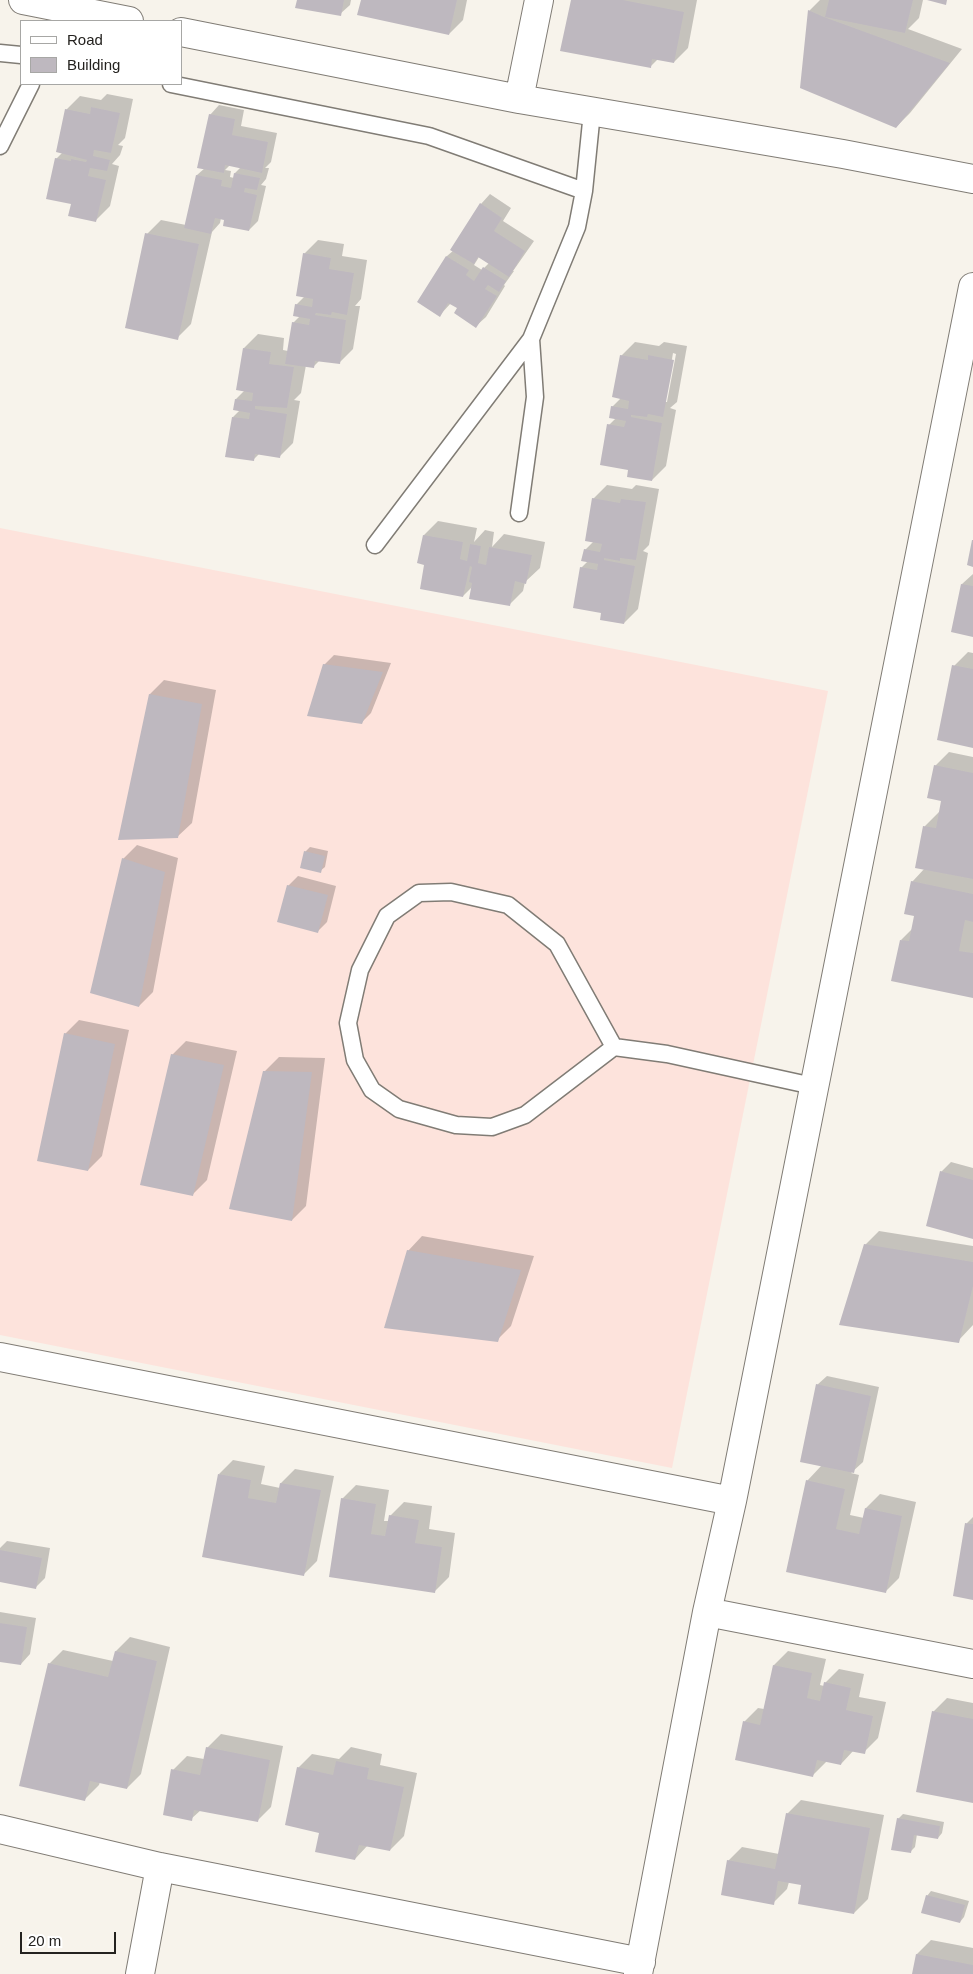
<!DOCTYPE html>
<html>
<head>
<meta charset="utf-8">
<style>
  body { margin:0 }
  #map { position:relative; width:973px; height:1974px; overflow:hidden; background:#f7f3eb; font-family:Helvetica,sans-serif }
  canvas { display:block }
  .legend { position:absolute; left:20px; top:20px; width:162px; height:65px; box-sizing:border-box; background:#fff; border:1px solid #a7a7a5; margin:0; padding:6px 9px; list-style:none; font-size:15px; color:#24221f }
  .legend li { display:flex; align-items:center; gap:10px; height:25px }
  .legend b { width:25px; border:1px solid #a7a7a5 }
  .scale { position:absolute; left:20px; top:1932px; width:96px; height:22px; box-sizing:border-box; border:2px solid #24221f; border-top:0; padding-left:6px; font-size:15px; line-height:18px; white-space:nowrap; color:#24221f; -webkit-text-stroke:4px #fff; paint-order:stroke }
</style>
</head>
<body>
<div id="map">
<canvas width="973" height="1974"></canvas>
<ul class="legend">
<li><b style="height:6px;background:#fff"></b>Road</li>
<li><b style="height:14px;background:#beb8bf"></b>Building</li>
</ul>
<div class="scale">20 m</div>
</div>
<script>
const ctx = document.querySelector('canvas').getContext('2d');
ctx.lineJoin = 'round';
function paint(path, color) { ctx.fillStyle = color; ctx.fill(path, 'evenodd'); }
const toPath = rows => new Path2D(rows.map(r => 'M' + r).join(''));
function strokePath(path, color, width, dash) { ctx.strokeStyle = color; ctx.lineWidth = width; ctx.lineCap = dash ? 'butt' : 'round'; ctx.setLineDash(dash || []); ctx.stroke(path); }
paint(toPath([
  [0,528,828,691,672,1468,0,1335]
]), '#fde3dc');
paint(toPath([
  [298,0,351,0,350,5,340,14],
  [362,0,467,0,463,20,449,34],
  [572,0,697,0,688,48,674,62,658,59,650,67],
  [820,0,923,0,919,18,908,29,962,49,910,113,896,127,809,11],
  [107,94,133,99,125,138,118,145,123,146,120,155,112,164,119,166,110,206,96,220,73,203,56,159,63,152,66,110,80,96,101,100],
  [219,105,244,110,241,126,277,133,271,162,265,168,269,168,266,179,261,185,266,186,258,221,249,230,221,218,220,223,212,232,191,324,177,338,147,234,161,220,186,225,197,175,205,168,210,115],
  [230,165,241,167,235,173,234,178,230,177,231,171,225,170],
  [490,194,511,208,503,221,534,241,513,271,514,271,504,285,505,286,486,317,476,326,459,308,451,303,440,315,419,302,447,256,454,250,481,204],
  [479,257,489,263,482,270,474,265],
  [318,240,344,244,342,256,367,260,361,299,355,306,360,306,353,349,339,363,320,360,313,367,306,365,301,393,294,400,300,401,293,443,279,457,259,454,253,460,233,417,240,410,236,399,245,390,237,389,244,348,258,334,284,338,283,350,288,351,293,323,300,316,296,305,305,296,304,254],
  [635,342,659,346,664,342,687,346,677,402,670,408,676,410,666,466,652,480,630,469,609,425,616,418,612,407,621,398,621,356],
  [673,353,676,354,667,402,665,402],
  [607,485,632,489,636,485,659,489,649,545,643,551,648,553,638,609,624,623,603,612,581,568,588,561,585,550,594,541,593,499],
  [438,521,477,528,474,542,485,530,494,532,492,547,504,534,545,542,540,568,525,582,523,591,509,605,473,586,463,596,426,564,424,535],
  [973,574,973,635,962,584],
  [968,652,973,653,973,746,954,666],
  [334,655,391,663,371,713,362,722,324,665],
  [164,680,216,690,192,823,177,837,120,839,150,694],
  [949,752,973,757,973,996,901,940,913,928,916,915,912,882,925,868,916,867,925,826,939,812,940,813,943,800,935,766],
  [137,845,178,858,153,992,139,1006,123,859],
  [310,847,328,851,325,867,320,871,305,852],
  [298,876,336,886,327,922,318,931,288,886],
  [79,1020,129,1030,102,1156,88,1170,65,1034],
  [186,1041,237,1051,207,1180,193,1194,172,1055],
  [279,1057,325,1058,306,1206,292,1220,265,1071],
  [951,1162,973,1168,973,1237,941,1172],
  [879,1231,973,1246,973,1325,958,1341,865,1245],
  [422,1236,534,1256,511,1326,497,1340,408,1251],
  [827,1376,879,1387,863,1462,851,1473,859,1475,850,1515,864,1518,866,1508,880,1494,916,1502,899,1578,885,1592,787,1571,807,1481,822,1465,817,1385],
  [233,1460,265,1466,261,1484,280,1488,281,1483,295,1469,334,1476,317,1561,303,1575,219,1474],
  [356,1485,389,1490,384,1521,389,1521,390,1516,404,1502,432,1506,429,1529,455,1533,449,1577,435,1591,330,1576,342,1499],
  [973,1517,973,1599,967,1523],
  [7,1541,50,1548,45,1578,36,1587,0,1581,0,1548],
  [0,1612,36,1618,30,1654,21,1664,0,1661],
  [130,1637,170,1647,141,1774,127,1788,100,1782,99,1785,85,1799,49,1664,63,1650,113,1661,116,1651],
  [788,1651,826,1659,820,1685,824,1686,825,1683,839,1669,864,1674,859,1697,886,1702,878,1738,864,1752,854,1750,841,1764,827,1761,813,1775,744,1722,758,1708,764,1709,774,1665],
  [947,1698,973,1703,973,1801,933,1712],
  [221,1734,283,1746,271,1807,257,1821,201,1810,191,1819,173,1770,187,1756,204,1759,207,1748],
  [351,1747,382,1754,380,1765,417,1773,404,1836,390,1850,368,1845,355,1859,298,1768,312,1754,339,1759],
  [801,1800,884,1815,868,1899,854,1913,803,1884,789,1882,787,1889,773,1903,728,1861,742,1847,779,1854,787,1814],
  [903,1814,944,1822,942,1833,938,1838,917,1834,915,1847,910,1852,898,1819],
  [931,1891,969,1901,964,1917,960,1922,927,1896],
  [931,1940,973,1948,973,1974,913,1974,917,1954]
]), '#0003');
paint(toPath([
  [297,0,344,0,341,16,295,8],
  [361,0,457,0,449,35,357,15],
  [571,0,623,0,684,12,674,63,652,59,651,68,560,51],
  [829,0,913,0,905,33,825,17],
  [927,0,947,0,946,5],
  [808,10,824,17,950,63,896,128,800,88],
  [91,107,120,113,111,153,94,150,93,156,110,160,107,171,90,168,88,176,106,180,96,222,68,216,71,204,46,199,55,158,71,161,71,159,86,162,87,160,56,152,65,109,90,114],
  [209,114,235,119,232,135,268,142,262,173,225,165,224,173,197,168],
  [234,173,260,178,257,190,245,188,244,192,257,195,249,231,223,226,224,220,215,218,211,234,184,228,196,175,222,180,221,186,231,188],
  [480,203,502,218,494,231,525,251,509,277,478,257,474,264,450,250],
  [145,233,199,244,178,340,125,328],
  [303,253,331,258,329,269,354,273,347,315,332,312,331,315,316,313,315,315,346,320,340,364,315,361,314,368,285,364,292,322,309,325,310,319,293,316,295,304,312,307,313,299,296,296],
  [446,256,469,270,466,275,474,281,483,267,506,281,499,292,488,285,485,289,497,296,476,328,454,313,457,308,448,303,440,317,417,302],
  [243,348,271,352,269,364,294,367,287,408,255,406,255,409,287,414,280,458,255,454,254,461,225,457,232,417,249,419,250,413,233,410,235,399,252,401,253,393,236,390],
  [620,355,648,360,648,355,674,360,663,417,648,414,647,417,631,415,631,417,662,423,652,481,627,477,628,470,600,465,607,424,624,427,626,421,609,418,611,406,628,409,629,401,612,397],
  [592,498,620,503,621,499,646,502,636,560,620,558,620,561,604,558,604,560,635,566,624,624,600,620,601,613,573,608,580,567,597,570,598,564,581,561,584,549,600,552,602,544,585,541],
  [423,535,463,542,460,559,467,561,470,544,481,546,478,563,486,565,489,547,532,555,526,584,515,581,510,606,469,599,472,583,469,582,472,567,470,566,463,597,420,589,424,565,417,563],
  [972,540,973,540,973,567,967,565],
  [961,584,973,586,973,637,951,632],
  [323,664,383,672,362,724,307,716],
  [952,665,973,669,973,748,937,740],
  [149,694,202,704,178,838,118,840],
  [934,765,973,773,973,879,915,868,923,826,936,828,941,801,927,798],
  [304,851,325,856,321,873,300,868],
  [122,858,165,872,139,1007,90,993],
  [911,881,973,894,973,922,965,920,959,951,973,953,973,998,891,981,900,940,909,941,914,916,904,914],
  [287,885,328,895,318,933,277,922],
  [64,1033,115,1044,88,1171,37,1161],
  [171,1054,224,1065,193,1196,140,1185],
  [263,1071,312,1072,292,1221,229,1209],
  [940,1171,973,1180,973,1239,926,1226],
  [864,1244,973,1262,973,1286,959,1343,839,1325],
  [407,1250,521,1270,498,1342,384,1328],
  [816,1384,871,1396,854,1473,800,1462],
  [218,1474,251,1480,248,1498,276,1503,280,1483,321,1490,304,1576,202,1557],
  [806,1480,845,1489,836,1529,859,1534,865,1508,902,1516,886,1593,786,1572],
  [341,1498,376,1504,371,1534,385,1536,389,1515,419,1520,415,1543,442,1547,435,1593,329,1577],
  [965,1523,973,1524,973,1600,953,1596],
  [0,1550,42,1558,36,1589,0,1582],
  [0,1623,27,1627,21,1665,0,1662],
  [115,1651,157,1661,127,1789,90,1781,85,1801,19,1786,48,1663,108,1677],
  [773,1665,812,1673,807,1698,820,1701,824,1682,851,1688,846,1710,873,1716,865,1754,844,1750,841,1765,817,1760,813,1777,735,1760,743,1721,760,1725],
  [932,1711,973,1719,973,1803,916,1792],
  [206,1747,270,1760,258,1822,194,1810,192,1821,163,1815,171,1769,200,1775],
  [336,1761,369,1768,367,1779,404,1787,390,1851,359,1845,355,1860,315,1852,319,1833,285,1825,297,1767,333,1775],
  [786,1813,870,1828,854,1914,798,1904,801,1885,778,1881,774,1905,721,1895,727,1860,775,1869],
  [897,1818,940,1826,938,1839,914,1835,911,1853,891,1850],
  [926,1895,965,1905,960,1923,921,1913],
  [916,1954,973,1965,973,1974,912,1974]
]), '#beb8bf');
const service = toPath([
  [0,53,21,55],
  [171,84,429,136,584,191],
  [0,146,31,84],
  [519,513,535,397,531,339],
  [375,545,531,339,577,227,584,191,592,112],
  [614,1047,525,1115,492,1127,456,1125,399,1109,372,1090,355,1060,348,1023,360,970,387,916,419,893,451,892,508,905,557,944,614,1047,667,1054,813,1086]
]);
const minor = toPath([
  [23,0,129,21],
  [181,32,519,99,843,154,973,179],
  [519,99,539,0],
  [0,1357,732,1501],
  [707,1612,973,1664],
  [0,1829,160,1867,641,1962],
  [140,1974,160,1867],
  [638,1974,707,1612,732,1501,973,287]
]);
strokePath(service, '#807c75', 19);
strokePath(minor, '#807c75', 30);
strokePath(service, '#fff', 16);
strokePath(minor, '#fff', 28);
</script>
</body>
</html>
